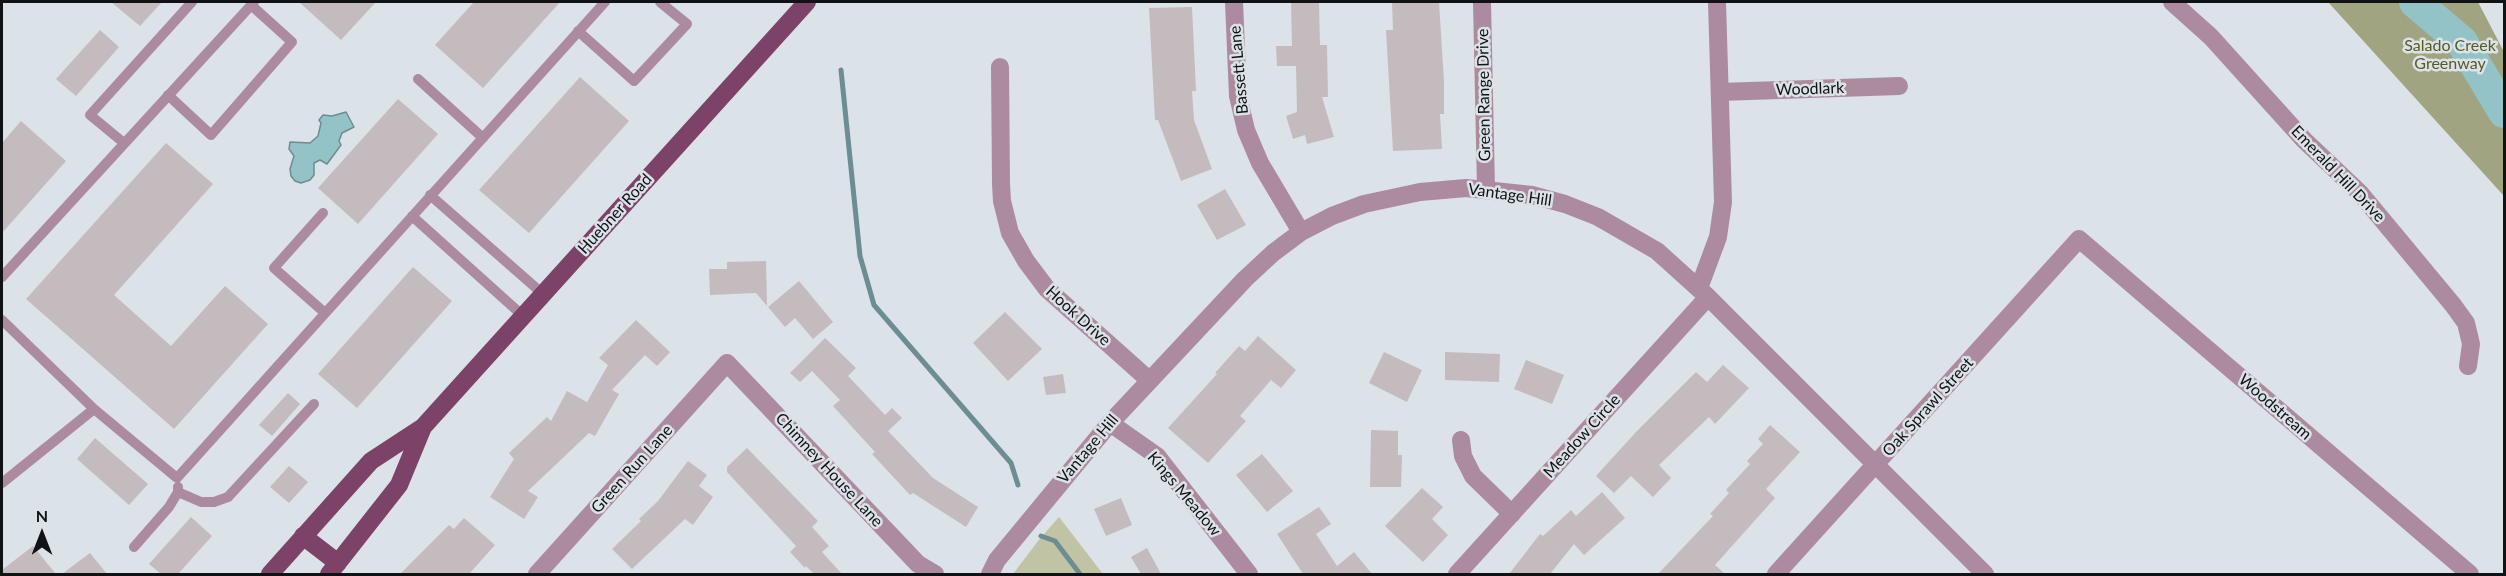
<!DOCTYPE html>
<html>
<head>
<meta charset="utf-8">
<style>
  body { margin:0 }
  #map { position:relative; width:2506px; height:576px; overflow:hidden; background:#dbe2e8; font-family:Lato,sans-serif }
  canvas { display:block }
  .frame { position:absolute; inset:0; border:3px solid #101214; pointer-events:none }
  .north { position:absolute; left:12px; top:504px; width:60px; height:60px; -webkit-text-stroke:4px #dbe2e8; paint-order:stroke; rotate:0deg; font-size:16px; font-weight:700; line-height:24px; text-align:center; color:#101214 }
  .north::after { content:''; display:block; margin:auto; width:21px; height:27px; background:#101214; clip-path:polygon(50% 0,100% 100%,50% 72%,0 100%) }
</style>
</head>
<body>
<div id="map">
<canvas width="2506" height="576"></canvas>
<div class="frame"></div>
<div class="north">N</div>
</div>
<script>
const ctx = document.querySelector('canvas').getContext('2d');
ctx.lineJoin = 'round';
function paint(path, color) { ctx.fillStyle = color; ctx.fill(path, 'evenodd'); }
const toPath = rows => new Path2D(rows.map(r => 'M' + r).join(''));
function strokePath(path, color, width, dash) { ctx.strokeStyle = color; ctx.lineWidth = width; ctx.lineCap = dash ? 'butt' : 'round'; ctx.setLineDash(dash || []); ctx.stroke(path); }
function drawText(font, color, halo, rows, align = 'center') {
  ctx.font = font + ' Lato,sans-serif'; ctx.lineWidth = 5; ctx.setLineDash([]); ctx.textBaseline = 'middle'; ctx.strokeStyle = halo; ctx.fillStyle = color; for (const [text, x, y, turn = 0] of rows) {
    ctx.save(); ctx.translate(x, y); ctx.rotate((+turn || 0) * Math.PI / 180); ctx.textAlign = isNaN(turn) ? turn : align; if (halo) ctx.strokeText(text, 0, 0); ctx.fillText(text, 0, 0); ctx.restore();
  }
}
paint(toPath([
  [1059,517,1103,574,1013,574,1038,541]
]), '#c1c4a4');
paint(toPath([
  [2328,2,2478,2,2504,52,2504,196]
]), '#a0a480');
const water = toPath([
  [346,112,354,127,342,133,339,141,341,145,327,164,320,160,314,163,314,175,310,180,301,183,295,181,291,176,290,169,294,156,289,149,290,142,310,143,318,136,321,123,319,120,323,115,332,116,346,112]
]);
paint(water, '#93c2c7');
strokePath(water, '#6c8d91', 1.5);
strokePath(toPath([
  [841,70,860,256,874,305,1011,463,1018,485],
  [1041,536,1055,541,1080,574]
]), '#6c8d91', 5);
strokePath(toPath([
  [2415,2,2462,42,2504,112]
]), '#93c2c7', 32);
paint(toPath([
  [111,2,162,2,140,26],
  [299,2,376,2,341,40],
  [474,2,560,2,483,88,435,45],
  [1291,2,1319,2,1320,45,1327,45,1328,97,1322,97,1334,137,1307,144,1305,135,1293,139,1286,116,1297,112,1296,66,1277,66,1276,46,1292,46],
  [1392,2,1439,2,1444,82,1444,114,1440,114,1442,149,1393,151,1386,30,1393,30],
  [1192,7,1196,91,1192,91,1194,120,1212,169,1181,181,1158,120,1155,120,1149,8],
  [100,30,119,47,76,96,56,79],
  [580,77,629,121,529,233,479,190],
  [398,99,438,134,358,224,318,188],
  [21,121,66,161,2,233,2,143],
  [166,143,213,184,114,295,171,346,225,286,268,324,174,429,26,299],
  [1225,189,1246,225,1217,240,1197,205],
  [766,261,767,306,756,293,710,295,709,269,727,269,727,262],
  [413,267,452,301,357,408,318,374],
  [799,281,833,322,813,339,795,318,785,327,768,307],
  [1005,312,1042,349,1008,381,973,343],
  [636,320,670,352,657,366,645,355,612,390,619,394,595,436,589,433,528,491,538,497,524,519,490,497,514,459,509,453,547,417,551,421,567,391,587,402,608,365,599,358],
  [1258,336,1296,370,1281,388,1271,380,1240,416,1246,421,1208,463,1168,428,1217,374,1215,373,1239,346,1245,351],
  [825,338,856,368,848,376,885,415,892,408,902,418,888,431,933,478,978,507,966,527,913,493,910,495,872,454,875,452,833,406,840,400,812,371,800,382,790,373],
  [1384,352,1422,370,1407,402,1369,383],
  [1445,352,1500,354,1499,382,1445,380],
  [1526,360,1564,375,1552,404,1514,389],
  [1723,365,1749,388,1715,424,1709,417,1659,465,1671,478,1653,497,1631,476,1614,493,1596,476,1636,432,1696,372,1707,382],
  [1063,374,1066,393,1046,395,1043,377],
  [288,393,300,404,272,436,259,425],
  [1770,425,1800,452,1766,489,1775,498,1715,565,1725,574,1658,574,1713,516,1710,514,1729,493,1726,490,1750,464,1747,461,1763,444,1758,439],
  [1371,430,1398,431,1398,455,1402,455,1401,487,1370,487],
  [95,438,148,484,129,505,77,459],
  [747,448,818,521,812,527,829,546,822,552,842,574,814,574,806,566,805,568,790,552,796,546,727,472,727,467],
  [1262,454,1293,491,1267,512,1236,475],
  [688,461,707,475,699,486,713,497,693,525,685,519,632,569,612,549,641,521,639,519,658,501],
  [289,466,308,482,289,503,270,487],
  [1422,488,1443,507,1432,519,1448,535,1423,562,1385,526],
  [1602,492,1625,518,1584,555,1574,544,1550,574,1509,574,1540,534,1543,536,1571,510,1576,516],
  [1121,498,1132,525,1106,536,1094,509],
  [1319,507,1331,524,1316,534,1337,566,1354,552,1372,574,1303,574,1277,534],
  [191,517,212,536,178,574,161,574,149,564],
  [464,518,495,545,469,574,400,574,449,525,454,529],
  [33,546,56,574,2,574,2,570],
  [1147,548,1161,574,1141,574,1131,557],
  [90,553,107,574,62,574]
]), '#c4bbbf');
strokePath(toPath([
  [578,31,634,81,687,24,660,2],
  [418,79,483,138],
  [168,95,211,135,292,42,251,5],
  [124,143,90,115,192,2],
  [430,195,543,294],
  [323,213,274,268,325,313],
  [412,216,522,315],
  [2,277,254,2],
  [2,320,94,409],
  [2,483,94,409,177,478,605,2],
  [178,492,201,502,214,502,228,497,314,404],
  [134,547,169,507,178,492,178,487]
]), '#ad8b9f', 10);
strokePath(toPath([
  [1234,2,1238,96,1246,130,1260,163,1301,232],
  [1482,2,1486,189],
  [2172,2,2211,37,2304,140,2360,193,2453,305,2466,323,2471,344,2468,366],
  [1000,67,1001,184,1002,201,1010,233,1026,261,1047,289,1149,380],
  [1720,92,1899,86],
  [1699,288,1718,237,1723,202,1717,2],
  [1110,423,1157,456,1249,574],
  [1461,440,1463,456,1473,476,1512,514],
  [537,574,727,363,918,564,935,574],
  [990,574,997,560,1110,423,1245,279,1273,253,1301,232,1332,216,1364,204,1420,192,1466,188,1532,195,1565,204,1598,217,1657,251,1708,297,1985,574],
  [1457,574,1708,297],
  [1776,574,2079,239,2470,574]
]), '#ad8b9f', 18);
strokePath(toPath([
  [303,536,338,563],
  [270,574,371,461,423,427,807,2],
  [329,574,399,485,423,427]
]), '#7c4267', 18);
drawText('16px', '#575b21', '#dbe2e8', [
  ["Salado Creek",2450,46],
  ["Greenway",2450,64]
]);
drawText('16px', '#101214', '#dbe2e8', [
  ["Bassett Lane",1239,70,-95],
  ["Woodlark",1810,89,-2],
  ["Green Range Drive",1484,95,-91],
  ["Emerald Hill Drive",2338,174,46],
  ["Vantage Hill",1510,195,8],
  ["Huebner Road",615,214,-48],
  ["Hook Drive",1078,316,42],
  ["Oak Sprawl Street",1928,407,-48],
  ["Woodstream",2275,407,41],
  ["Meadow Circle",1582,436,-48],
  ["Vantage Hill",1088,449,-50],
  ["Green Run Lane",632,469,-48],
  ["Chimney House Lane",829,470,47],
  ["Kings Meadow",1184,494,50]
]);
</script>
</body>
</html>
